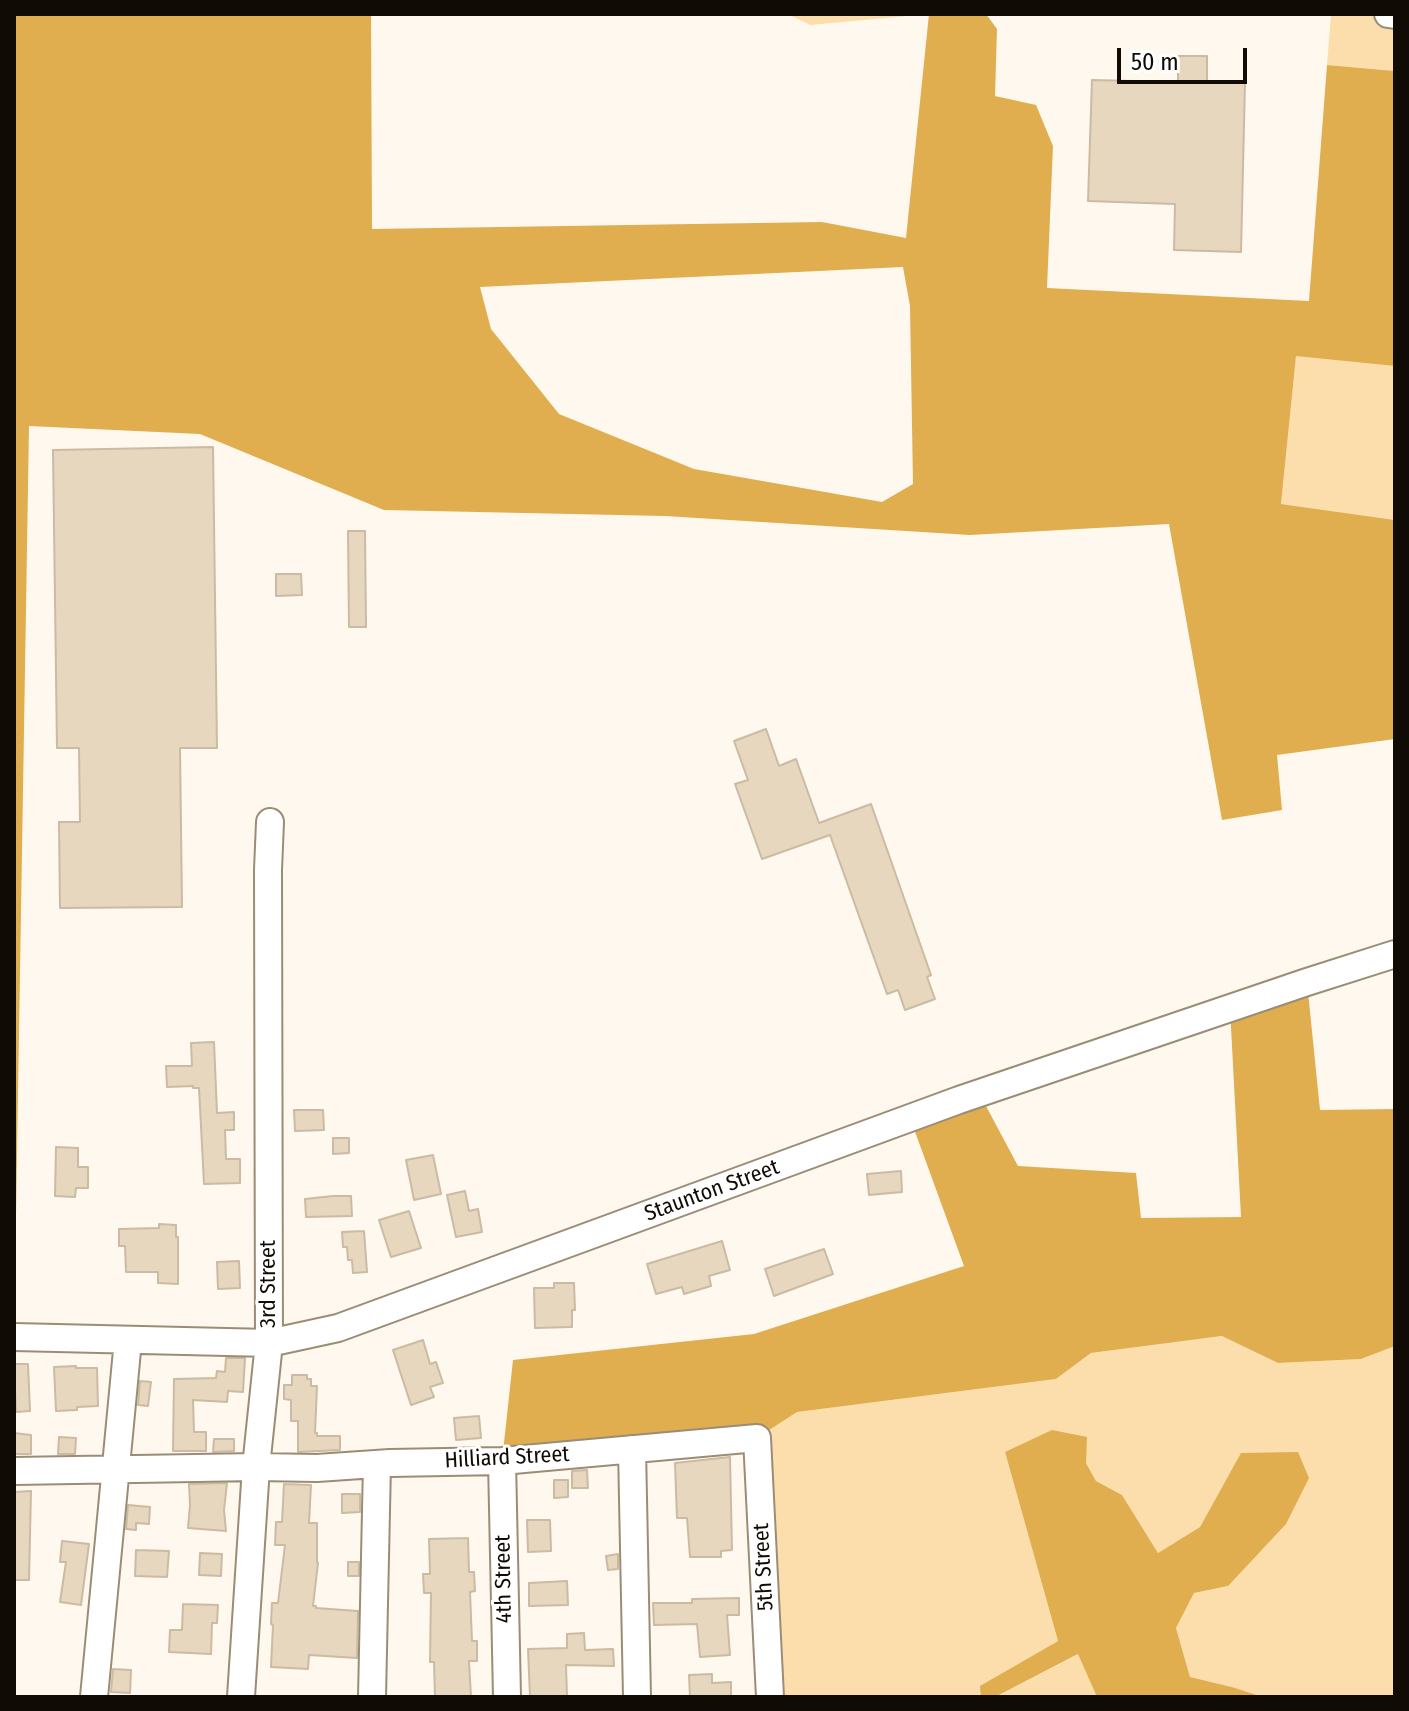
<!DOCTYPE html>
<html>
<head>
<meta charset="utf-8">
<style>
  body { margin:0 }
  #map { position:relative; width:1409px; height:1711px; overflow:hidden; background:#fff8ee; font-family:"Fira Sans Condensed",sans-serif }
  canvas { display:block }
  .frame { position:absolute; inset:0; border:16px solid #100b04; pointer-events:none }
  .scale { position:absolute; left:1117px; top:48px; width:130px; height:36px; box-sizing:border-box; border:4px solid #100b04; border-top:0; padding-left:10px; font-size:24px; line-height:28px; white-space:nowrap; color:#100b04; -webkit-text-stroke:6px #fff; paint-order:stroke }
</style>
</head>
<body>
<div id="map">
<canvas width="1409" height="1711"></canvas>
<div class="frame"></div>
<div class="scale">50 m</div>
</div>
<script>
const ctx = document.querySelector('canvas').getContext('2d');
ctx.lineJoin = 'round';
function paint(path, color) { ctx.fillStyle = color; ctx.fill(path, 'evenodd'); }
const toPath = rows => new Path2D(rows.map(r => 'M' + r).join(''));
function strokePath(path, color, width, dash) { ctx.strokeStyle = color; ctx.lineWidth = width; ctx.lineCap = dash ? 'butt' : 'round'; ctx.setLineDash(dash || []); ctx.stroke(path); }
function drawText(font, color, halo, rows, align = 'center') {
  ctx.font = font + ' "Fira Sans Condensed",sans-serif'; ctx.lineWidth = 6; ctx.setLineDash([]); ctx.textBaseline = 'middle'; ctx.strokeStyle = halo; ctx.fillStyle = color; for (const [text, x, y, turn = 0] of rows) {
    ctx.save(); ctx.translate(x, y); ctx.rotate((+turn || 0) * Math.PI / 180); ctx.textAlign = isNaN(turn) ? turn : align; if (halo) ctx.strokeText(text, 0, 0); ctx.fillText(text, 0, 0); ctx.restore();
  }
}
paint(toPath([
  [787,14,929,14,810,25],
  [1331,14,1395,15,1395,71,1327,65],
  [1296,355,1395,366,1395,520,1281,504],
  [1223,1336,1278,1363,1361,1359,1395,1346,1395,1697,1263,1697,1232,1687,1190,1677,1176,1628,1194,1593,1228,1586,1241,1454,1200,1527,1158,1553,1122,1495,1096,1481,1086,1463,1005,1452,1058,1641,981,1686,981,1697,770,1697,757,1438,797,1412,1056,1379,1091,1353],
  [1079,1654,1097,1697,995,1697]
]), '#fcdead');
paint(toPath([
  [14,14,371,14,372,229,822,222,906,238,929,14,986,14,997,29,995,96,1036,105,1053,146,1047,288,1309,301,1327,65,1395,71,1395,366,1296,356,1281,504,1395,520,1395,739,1277,755,1282,810,1222,820,1169,524,970,535,665,516,384,510,200,434,29,426,14,1337],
  [903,267,910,306,913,484,882,502,694,469,559,414,491,329,480,287],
  [1307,982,1320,1110,1395,1109,1395,1346,1361,1359,1278,1363,1222,1336,1091,1353,1056,1379,797,1412,757,1438,502,1461,513,1360,754,1334,964,1266,910,1118,979,1093,1018,1166,1136,1173,1141,1218,1241,1217,1230,1008],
  [1052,1430,1087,1437,1086,1463,1096,1481,1122,1495,1158,1553,1200,1527,1241,1453,1298,1452,1309,1478,1286,1524,1228,1586,1194,1593,1176,1628,1190,1677,1232,1687,1263,1697,1097,1697,1078,1654,995,1697,981,1697,980,1686,1058,1641,1005,1452]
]), '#e0ad4f');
const building = toPath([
  [1178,56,1207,56,1207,81,1245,82,1241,252,1174,250,1175,204,1088,201,1092,80,1178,82,1178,56],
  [213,447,217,748,180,748,182,907,60,908,59,822,80,822,79,748,57,748,53,450,213,447],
  [348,531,365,531,366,627,349,627,348,531],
  [276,574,301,574,302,595,276,596,276,574],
  [766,729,779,766,796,759,819,823,871,804,931,975,927,977,935,999,905,1010,898,990,887,994,830,835,762,859,735,784,748,780,734,741,766,729],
  [214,1042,217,1113,234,1112,234,1130,225,1130,226,1159,240,1159,240,1183,204,1184,199,1088,193,1088,193,1086,167,1087,166,1066,192,1066,191,1043,214,1042],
  [294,1110,323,1110,324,1130,295,1131,294,1110],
  [333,1138,349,1138,349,1153,333,1154,333,1138],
  [56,1147,78,1148,78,1167,88,1167,88,1188,76,1188,75,1197,55,1196,56,1147],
  [433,1155,441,1194,414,1200,406,1160,433,1155],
  [901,1171,902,1192,869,1195,867,1174,901,1171],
  [465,1191,469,1211,478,1209,482,1232,456,1237,447,1195,465,1191],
  [333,1196,351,1196,352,1216,306,1217,305,1199,333,1196],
  [409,1211,421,1248,391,1257,379,1220,409,1211],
  [159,1224,176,1225,176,1237,178,1237,178,1284,158,1283,158,1272,126,1272,125,1246,119,1246,119,1229,159,1228,159,1224],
  [364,1231,367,1272,353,1273,352,1260,348,1260,347,1247,343,1247,342,1232,364,1231],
  [722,1241,730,1270,709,1276,711,1286,684,1294,682,1287,656,1294,647,1264,722,1241],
  [824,1249,833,1274,774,1296,765,1269,824,1249],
  [239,1261,240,1288,218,1289,217,1262,239,1261],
  [554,1283,574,1283,575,1310,572,1310,572,1327,535,1328,534,1288,554,1288,554,1283],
  [423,1340,430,1364,436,1362,443,1383,430,1387,434,1397,411,1405,393,1350,423,1340],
  [226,1358,245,1358,243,1392,228,1391,227,1402,193,1400,194,1432,206,1432,206,1451,173,1451,174,1379,216,1378,217,1371,225,1372,226,1358],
  [14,1364,28,1364,30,1411,16,1412,14,1364],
  [76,1366,76,1368,97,1368,98,1406,77,1407,77,1410,56,1411,54,1367,76,1366],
  [292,1375,307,1375,307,1379,311,1379,311,1386,317,1386,315,1433,317,1433,317,1436,340,1436,340,1450,298,1452,298,1421,291,1421,291,1400,284,1399,284,1385,292,1385,292,1375],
  [140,1381,151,1382,148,1406,138,1405,140,1381],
  [479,1416,481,1438,456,1440,454,1418,479,1416],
  [14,1433,31,1435,31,1454,14,1454,14,1433],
  [59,1437,76,1438,75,1454,58,1454,59,1437],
  [214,1439,234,1439,234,1451,213,1452,214,1439],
  [730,1457,732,1550,721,1551,721,1557,690,1557,687,1518,677,1518,675,1463,730,1457],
  [587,1470,588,1488,572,1488,572,1471,587,1470],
  [554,1480,568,1480,568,1497,554,1498,554,1480],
  [227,1483,224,1510,226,1531,188,1528,190,1505,189,1484,227,1483],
  [284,1484,311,1485,309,1523,317,1523,317,1562,318,1563,313,1606,316,1606,316,1608,358,1611,357,1658,309,1655,308,1669,271,1667,273,1625,271,1624,272,1603,278,1603,285,1545,275,1545,276,1522,282,1522,284,1484],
  [31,1491,29,1580,14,1580,14,1492,31,1491],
  [342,1494,360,1494,360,1512,342,1513,342,1494],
  [128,1505,150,1507,149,1524,136,1523,136,1530,126,1529,128,1505],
  [527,1520,550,1520,551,1551,528,1552,527,1520],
  [468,1538,469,1572,474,1572,475,1591,470,1592,472,1641,477,1641,477,1661,469,1661,471,1697,435,1697,434,1662,430,1662,431,1593,424,1593,423,1574,430,1574,429,1539,468,1538],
  [62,1541,89,1544,81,1605,60,1602,66,1562,60,1562,62,1541],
  [136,1550,169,1551,167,1577,135,1576,136,1550],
  [200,1553,222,1554,221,1576,199,1575,200,1553],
  [618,1554,618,1569,608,1570,606,1556,618,1554],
  [348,1562,359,1562,359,1576,348,1576,348,1562],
  [567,1581,568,1605,529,1606,529,1583,567,1581],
  [739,1598,739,1615,727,1615,730,1655,700,1657,697,1624,654,1625,653,1603,692,1603,692,1599,739,1598],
  [183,1604,218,1605,217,1623,212,1623,211,1654,169,1652,170,1630,182,1630,183,1604],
  [584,1633,585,1650,613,1649,614,1666,566,1665,567,1697,530,1697,528,1649,567,1648,567,1634,584,1633],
  [113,1669,131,1670,130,1693,111,1692,113,1669],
  [712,1674,712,1683,731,1682,731,1696,690,1697,689,1675,712,1674]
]);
paint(building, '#e7d7be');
strokePath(building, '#cabba2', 2);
const minor = toPath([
  [1388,14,1395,15],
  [14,1337,269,1343,338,1328,959,1100,1307,982,1395,954],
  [632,1449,637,1697],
  [502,1461,507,1697],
  [14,1471,256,1467,317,1468,390,1463,502,1461,757,1438,770,1697],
  [94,1697,128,1340],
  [241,1697,256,1467,269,1343,268,870,270,822],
  [372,1697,377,1464]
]);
strokePath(minor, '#9b8d75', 30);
strokePath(minor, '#fff', 26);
drawText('22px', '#100b04', '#fff', [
  ["Staunton Street",712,1191,-20],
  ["3rd Street",269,1284,-90],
  ["Hilliard Street",507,1458,-3],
  ["5th Street",764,1567,-93],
  ["4th Street",504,1579,-91]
]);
</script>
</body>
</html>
